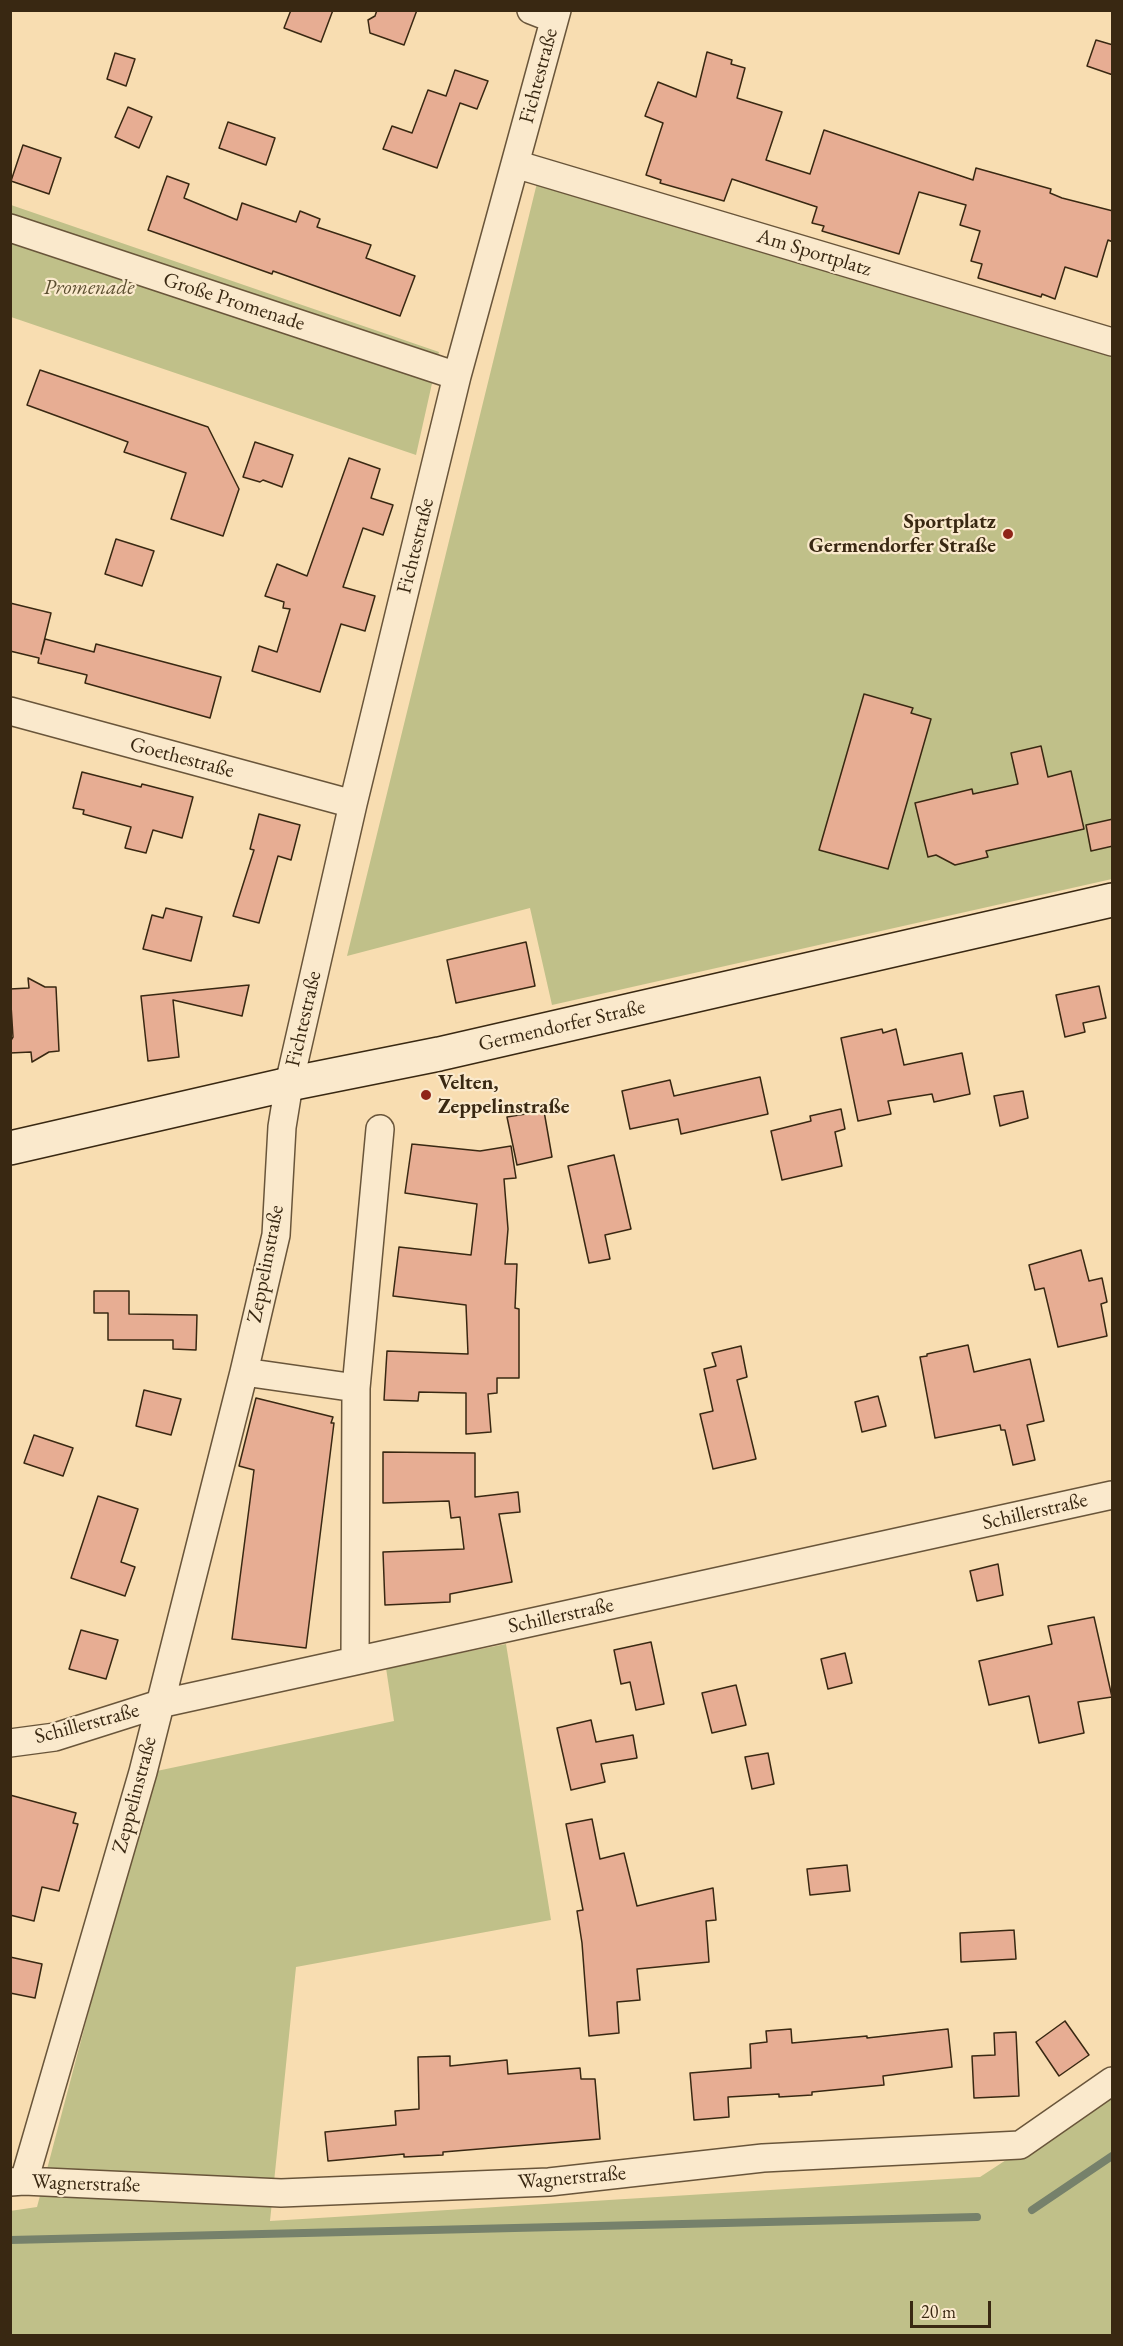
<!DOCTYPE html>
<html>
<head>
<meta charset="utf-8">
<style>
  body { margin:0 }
  #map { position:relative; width:1123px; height:2346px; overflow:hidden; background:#f8ddb1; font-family:"EB Garamond",serif }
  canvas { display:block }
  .frame { position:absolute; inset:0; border:12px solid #392812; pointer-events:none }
  .scale { position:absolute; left:910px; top:2301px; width:81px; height:27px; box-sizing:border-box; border:3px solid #392812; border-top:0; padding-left:8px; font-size:18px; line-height:21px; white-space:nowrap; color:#392812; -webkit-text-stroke:4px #fae9cc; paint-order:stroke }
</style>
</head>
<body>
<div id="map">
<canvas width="1123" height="2346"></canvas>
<div class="frame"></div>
<div class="scale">20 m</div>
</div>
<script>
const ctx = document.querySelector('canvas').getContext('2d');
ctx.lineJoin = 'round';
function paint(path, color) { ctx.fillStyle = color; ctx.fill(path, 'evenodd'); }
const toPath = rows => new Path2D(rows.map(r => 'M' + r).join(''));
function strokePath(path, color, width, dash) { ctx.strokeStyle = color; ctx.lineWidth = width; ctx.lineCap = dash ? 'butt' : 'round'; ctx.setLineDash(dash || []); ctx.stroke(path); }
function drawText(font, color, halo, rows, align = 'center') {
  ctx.font = font + ' "EB Garamond",serif'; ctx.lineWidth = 4.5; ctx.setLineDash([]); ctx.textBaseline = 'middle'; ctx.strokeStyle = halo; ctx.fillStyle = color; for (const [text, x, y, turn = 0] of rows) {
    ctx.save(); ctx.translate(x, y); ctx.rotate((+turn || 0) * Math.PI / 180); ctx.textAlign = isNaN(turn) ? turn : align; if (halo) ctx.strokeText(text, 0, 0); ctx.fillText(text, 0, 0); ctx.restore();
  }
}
paint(toPath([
  [537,183,1112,354,1112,879,552,1005,530,908,347,956],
  [11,205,439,352,416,455,11,317],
  [506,1644,551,1920,296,1967,270,2221,980,2177,1112,2091,1112,2335,11,2335,10,2211,37,2207,152,1772,394,1721,386,1668]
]), '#c0c089');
strokePath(toPath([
  [1032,2210,1112,2156],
  [10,2240,977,2217]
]), '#76816b', 8);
const building = toPath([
  [291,10,333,10,321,42,284,28,291,10],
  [377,10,417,10,404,45,370,33,368,20,375,16,377,10],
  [1096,40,1113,45,1113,75,1087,66,1096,40],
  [707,52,732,60,731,64,745,68,737,98,782,112,766,160,810,174,824,130,973,180,976,168,1051,189,1050,193,1062,198,1113,211,1113,242,1108,240,1097,277,1065,267,1055,299,1042,294,1041,297,978,278,982,264,971,261,980,231,960,225,966,205,919,192,899,254,822,231,824,226,812,223,817,207,732,179,724,201,660,183,661,180,646,175,663,123,645,116,658,82,696,97,707,52],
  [115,53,135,59,126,86,107,79,115,53],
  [455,70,488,81,477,109,460,103,437,168,383,149,392,126,412,133,428,90,446,96,455,70],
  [128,107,152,117,139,148,115,137,128,107],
  [228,122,275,138,266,165,219,148,228,122],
  [23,145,61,158,49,194,11,181,23,145],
  [167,176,189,184,184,198,237,220,242,203,296,222,300,211,320,219,317,227,371,245,366,258,415,276,400,316,273,271,272,274,148,230,167,176],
  [40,370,208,427,239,489,223,536,171,519,186,473,124,452,128,442,27,405,40,370],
  [255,442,293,455,282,487,263,480,260,482,243,477,255,442],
  [349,458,380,469,371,498,393,505,383,535,363,528,343,587,375,596,365,631,341,624,320,692,252,671,259,646,277,652,290,609,283,608,284,602,265,596,277,564,307,576,349,458],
  [116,539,154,551,142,586,105,574,116,539],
  [10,603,51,613,41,654,45,639,94,652,96,644,221,677,210,718,85,683,87,675,38,663,39,658,10,651,10,603],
  [864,694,913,708,911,713,931,719,888,869,819,850,864,694],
  [1041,746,1048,777,1071,771,1084,829,986,851,988,857,955,865,936,855,928,857,915,803,972,789,973,794,1018,784,1011,753,1041,746],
  [82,772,141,787,142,784,193,797,182,838,153,830,146,853,125,848,131,827,83,814,84,810,73,808,82,772],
  [259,814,300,825,291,860,278,856,259,923,233,916,254,850,250,849,259,814],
  [1113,819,1113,846,1091,851,1086,825,1113,819],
  [166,908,202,917,191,961,143,949,152,915,163,918,166,908],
  [526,942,535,986,456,1003,447,960,526,942],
  [28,978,45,987,56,987,59,1051,49,1052,32,1062,31,1052,10,1053,10,1042,13,1037,10,989,29,988,28,978],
  [249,985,242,1016,173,1000,179,1057,148,1061,141,996,249,985],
  [1099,986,1106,1018,1083,1023,1085,1032,1065,1037,1056,995,1099,986],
  [882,1029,883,1033,896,1029,904,1065,962,1053,970,1094,934,1102,932,1094,888,1101,891,1114,858,1121,841,1038,882,1029],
  [760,1077,768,1114,681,1134,678,1119,630,1129,622,1091,670,1080,674,1096,760,1077],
  [1023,1091,1028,1118,1000,1126,994,1096,1023,1091],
  [841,1109,845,1129,835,1132,842,1166,782,1180,771,1131,811,1121,810,1116,841,1109],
  [544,1111,552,1157,517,1165,507,1117,544,1111],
  [412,1144,480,1151,511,1146,516,1178,504,1179,508,1229,505,1264,517,1264,515,1308,519,1309,519,1378,497,1378,497,1393,488,1394,491,1432,466,1434,466,1393,419,1392,418,1401,384,1400,387,1351,468,1354,466,1305,393,1296,399,1247,471,1255,477,1204,405,1193,412,1144],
  [614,1155,631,1229,605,1235,610,1259,589,1263,568,1166,614,1155],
  [1081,1250,1089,1281,1102,1278,1107,1302,1101,1304,1107,1336,1058,1347,1044,1288,1035,1290,1029,1265,1081,1250],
  [94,1291,129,1291,129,1314,197,1315,196,1350,173,1349,173,1340,108,1340,108,1313,94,1313,94,1291],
  [968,1345,974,1372,1030,1359,1044,1421,1027,1425,1035,1460,1013,1465,1005,1430,1001,1430,1000,1425,935,1438,920,1357,927,1356,927,1354,968,1345],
  [741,1346,747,1377,737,1380,756,1459,713,1469,700,1414,713,1411,704,1369,716,1366,712,1353,741,1346],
  [144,1390,181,1399,171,1435,136,1426,144,1390],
  [878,1396,886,1426,862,1432,855,1402,878,1396],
  [256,1398,333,1417,331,1423,334,1423,306,1648,232,1639,254,1470,239,1466,256,1398],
  [34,1435,73,1448,63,1476,24,1463,34,1435],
  [383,1452,475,1453,475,1497,518,1492,520,1512,499,1514,512,1582,450,1594,450,1602,385,1605,383,1552,464,1549,460,1517,451,1518,449,1501,383,1503,383,1452],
  [98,1496,138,1509,121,1562,135,1567,125,1596,71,1578,98,1496],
  [998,1564,1003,1595,977,1601,970,1571,998,1564],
  [1094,1617,1112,1697,1078,1702,1084,1733,1039,1743,1029,1696,989,1705,979,1661,1052,1644,1048,1626,1094,1617],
  [81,1630,118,1640,106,1679,69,1669,81,1630],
  [651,1642,664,1704,636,1710,630,1682,621,1684,614,1650,651,1642],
  [845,1653,852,1683,828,1689,821,1659,845,1653],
  [736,1685,746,1725,712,1733,702,1693,736,1685],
  [591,1720,596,1742,633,1735,637,1758,601,1764,605,1782,571,1790,557,1728,591,1720],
  [768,1753,774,1784,752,1789,745,1757,768,1753],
  [10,1795,76,1813,73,1823,78,1824,59,1891,42,1887,34,1921,10,1915,10,1795],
  [592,1819,600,1859,624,1853,637,1906,713,1888,716,1920,706,1921,709,1962,637,1969,640,2000,617,2002,619,2033,589,2036,582,1943,577,1911,583,1910,566,1824,592,1819],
  [847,1865,850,1891,810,1895,807,1869,847,1865],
  [1014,1930,1016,1959,961,1962,960,1933,1014,1930],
  [10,1957,42,1964,35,1998,10,1993,10,1957],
  [1065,2021,1089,2055,1059,2076,1036,2042,1065,2021],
  [791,2029,792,2043,867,2036,867,2038,948,2029,952,2067,883,2076,884,2085,812,2092,812,2095,779,2097,779,2094,728,2097,729,2117,694,2120,690,2073,751,2068,750,2044,767,2042,766,2031,791,2029],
  [1016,2032,1019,2096,974,2098,972,2056,995,2055,994,2033,1016,2032],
  [450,2056,450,2066,507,2060,508,2074,580,2068,581,2079,595,2079,600,2139,443,2152,443,2155,404,2157,404,2154,328,2161,325,2132,396,2125,395,2111,419,2109,418,2057,450,2056]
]);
paint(building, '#e7ad93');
strokePath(building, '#392812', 1.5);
const minor = toPath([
  [531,10,554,19],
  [515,164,1112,342],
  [10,228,457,376],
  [10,711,353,804],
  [244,1372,356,1388,380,1129],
  [355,1661,356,1388],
  [10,1743,55,1737,159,1704,1112,1495],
  [24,2181,143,1772,244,1372,276,1235,282,1127,289,1084,353,804,457,376,557,10],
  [10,2182,24,2181,281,2193,549,2182,763,2158,1020,2145,1112,2081]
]);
const secondary = toPath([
  [10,1148,289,1084,439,1054,1112,900]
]);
strokePath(minor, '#69553a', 30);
strokePath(secondary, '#392812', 36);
strokePath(minor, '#fae9cc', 27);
strokePath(secondary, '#fae9cc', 33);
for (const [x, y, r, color] of [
  [1008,534,6,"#8f2418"],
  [426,1095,6,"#8f2418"]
]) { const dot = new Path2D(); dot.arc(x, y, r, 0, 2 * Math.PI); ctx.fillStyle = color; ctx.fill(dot); strokePath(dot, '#fae9cc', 2); }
drawText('21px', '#392812', '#fae9cc', [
  ["Fichtestraße",539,76,-75],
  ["Am Sportplatz",814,253,17],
  ["Große Promenade",234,302,18],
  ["Fichtestraße",416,546,-76],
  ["Goethestraße",182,758,15],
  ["Fichtestraße",304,1019,-77],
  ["Germendorfer Straße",562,1026,-13],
  ["Zeppelinstraße",266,1264,-79],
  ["Schillerstraße",1035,1512,-13],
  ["Schillerstraße",561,1616,-12],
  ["Schillerstraße",87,1724,-15],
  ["Zeppelinstraße",135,1795,-75],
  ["Wagnerstraße",572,2178,-5],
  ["Wagnerstraße",86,2184,2]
]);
drawText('italic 21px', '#5b4e30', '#fae9cc', [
  ["Promenade",89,288]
]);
drawText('bold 21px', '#392812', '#fae9cc', [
  ["Sportplatz",996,522],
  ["Germendorfer Straße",996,546],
  ["Velten,",438,1083,"left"],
  ["Zeppelinstraße",438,1107,"left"]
], 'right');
</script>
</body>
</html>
